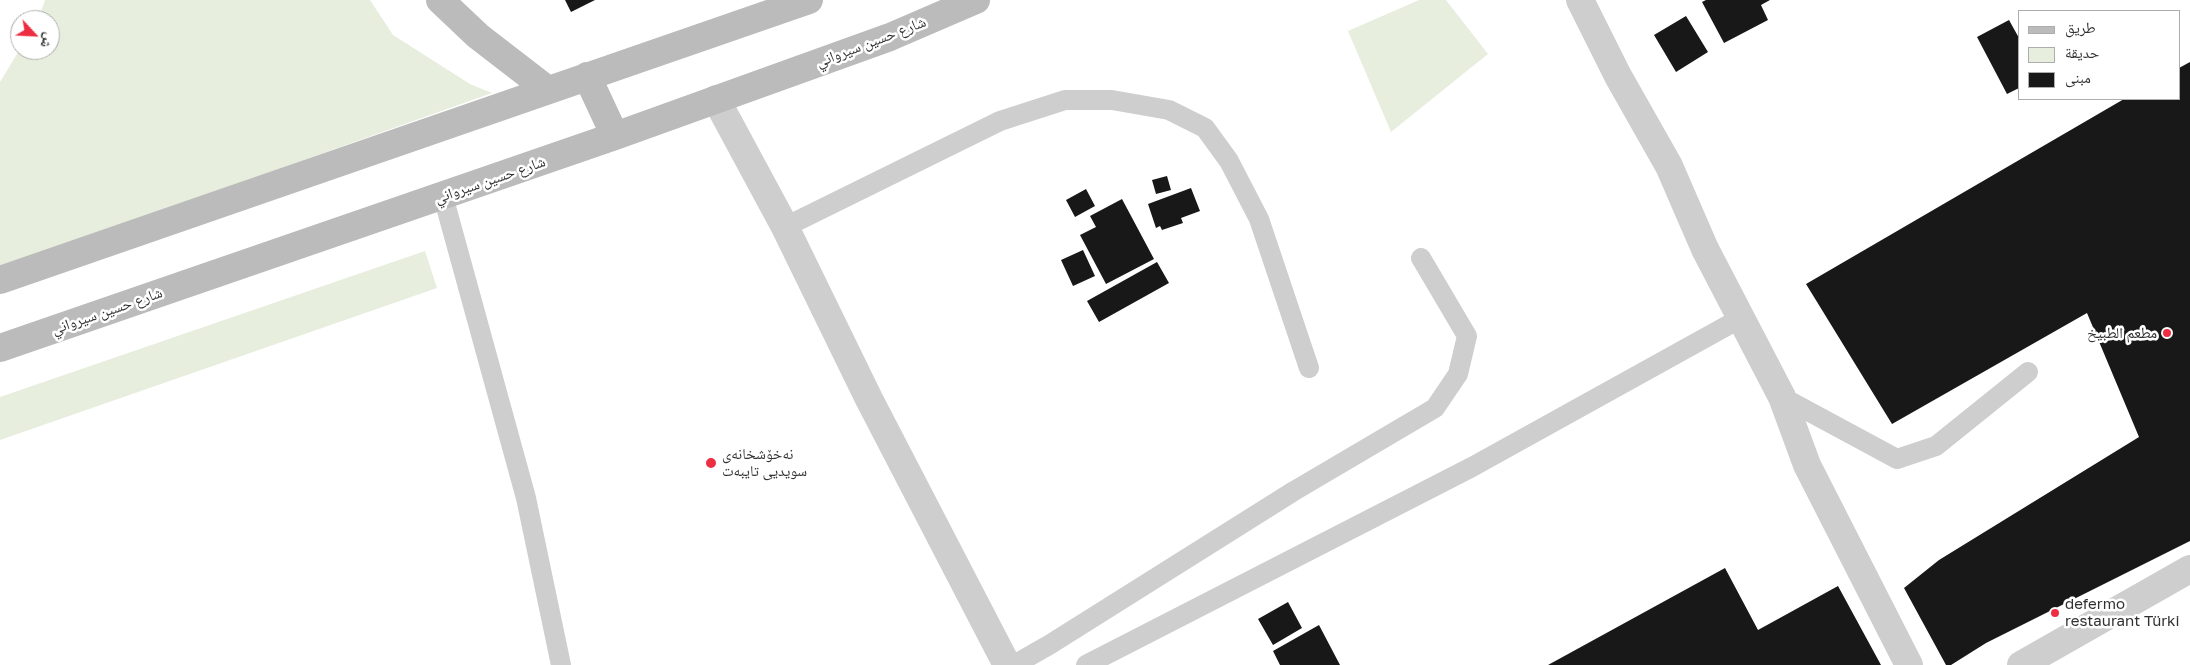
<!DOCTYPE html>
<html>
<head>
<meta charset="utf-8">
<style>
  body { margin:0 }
  #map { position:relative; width:2190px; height:665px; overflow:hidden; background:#fff; font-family:"Golos Text","Noto Naskh Arabic",sans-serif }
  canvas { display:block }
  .legend { position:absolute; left:2018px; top:10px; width:162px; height:90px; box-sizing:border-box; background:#fff; border:1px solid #adadad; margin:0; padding:6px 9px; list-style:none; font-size:15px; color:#313131 }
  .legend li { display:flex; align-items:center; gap:10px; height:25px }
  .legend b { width:25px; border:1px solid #adadad }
  .north { position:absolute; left:10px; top:10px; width:50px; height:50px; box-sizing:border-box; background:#fff; border:1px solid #adadad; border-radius:50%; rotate:115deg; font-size:14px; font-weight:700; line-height:20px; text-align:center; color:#313131 }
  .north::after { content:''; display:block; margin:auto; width:18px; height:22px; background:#ed2d42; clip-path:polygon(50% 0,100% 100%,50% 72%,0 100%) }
</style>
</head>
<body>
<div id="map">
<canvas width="2190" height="665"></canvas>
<ul class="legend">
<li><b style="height:6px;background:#bbb"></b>طريق</li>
<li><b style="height:14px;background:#e7eede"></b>حديقة</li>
<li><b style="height:14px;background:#181818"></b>مبنى</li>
</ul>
<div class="north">ش</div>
</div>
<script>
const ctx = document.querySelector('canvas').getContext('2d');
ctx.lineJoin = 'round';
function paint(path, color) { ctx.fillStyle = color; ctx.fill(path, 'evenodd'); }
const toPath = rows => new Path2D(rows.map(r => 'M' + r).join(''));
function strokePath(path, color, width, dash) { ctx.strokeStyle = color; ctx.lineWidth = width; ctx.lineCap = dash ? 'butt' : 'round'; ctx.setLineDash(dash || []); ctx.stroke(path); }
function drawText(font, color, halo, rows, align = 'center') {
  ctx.font = font + ' "Golos Text","Noto Naskh Arabic",sans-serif'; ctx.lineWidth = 5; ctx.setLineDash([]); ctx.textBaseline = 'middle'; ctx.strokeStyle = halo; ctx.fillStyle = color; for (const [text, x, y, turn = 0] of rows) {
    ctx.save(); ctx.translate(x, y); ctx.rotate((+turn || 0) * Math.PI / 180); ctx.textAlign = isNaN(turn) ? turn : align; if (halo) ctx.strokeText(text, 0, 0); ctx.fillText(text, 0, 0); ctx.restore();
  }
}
paint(toPath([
  [45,0,370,0,393,35,470,84,492,93,0,268,0,82,20,49,50,50,50,20,38,20],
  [1419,0,1446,0,1488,54,1391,132,1348,31],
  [425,251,437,288,0,440,0,397]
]), '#e7eede');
paint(toPath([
  [565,0,595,0,571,12],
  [1706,0,1770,0,1761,5,1768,20,1724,43,1702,2],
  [1686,16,1708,52,1676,72,1654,35],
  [2009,20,2019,38,2019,88,2007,94,1977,37],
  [2190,62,2190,541,1986,643,1951,665,1946,665,1904,588,1939,560,2139,437,2087,313,1892,424,1806,284,2124,99,2179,99,2179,68],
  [1167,176,1171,190,1156,194,1152,180],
  [1191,188,1200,211,1181,218,1183,223,1162,230,1160,226,1156,228,1148,204],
  [1086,189,1095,206,1075,217,1066,200],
  [1122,199,1154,259,1106,284,1080,235,1096,227,1090,216],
  [1083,250,1095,276,1073,286,1061,260],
  [1157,262,1169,283,1099,322,1087,301],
  [1725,568,1758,630,1838,586,1881,665,1548,665],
  [1288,602,1302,628,1273,645,1258,619],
  [1319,625,1340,665,1280,665,1273,651]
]), '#181818');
strokePath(toPath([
  [443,196,526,498,561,665],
  [785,227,1000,121,1065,100,1112,100,1169,110,1205,128,1229,161,1259,219,1309,368],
  [1782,397,1897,459,1936,446,2028,372],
  [1014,665,1049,645,1294,491,1435,408,1458,374,1467,336,1421,258],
  [1086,665,1472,467,1741,318]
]), '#cecece', 20);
strokePath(toPath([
  [1580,0,1618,76,1669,166,1705,249,1782,397,1807,465,1909,665],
  [716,99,785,227,869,399,1007,665],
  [2021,665,2190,569]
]), '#cecece', 28);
strokePath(toPath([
  [440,0,478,36,548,90],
  [587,76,615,136],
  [0,280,809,0],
  [0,348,615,136,890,37,976,0]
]), '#bbb', 28);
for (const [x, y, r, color] of [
  [2167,333,5,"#ed2d42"],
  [711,463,6,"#ed2d42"],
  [2055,613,5,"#ed2d42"]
]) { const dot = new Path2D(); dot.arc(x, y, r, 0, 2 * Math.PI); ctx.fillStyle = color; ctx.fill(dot); strokePath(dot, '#fff', 2); }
drawText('15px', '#313131', '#fff', [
  ["شارع حسين سيرواني",871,42,-21],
  ["شارع حسين سيرواني",490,180,-19],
  ["شارع حسين سيرواني",107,311,-19]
]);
drawText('15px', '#313131', '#fff', [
  ["مطعم الطبيخ",2157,333,"right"],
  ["نەخۆشخانەی",722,454],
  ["سویدیی تایبەت",722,471],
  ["defermo",2065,604],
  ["restaurant Türki",2065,621]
], 'left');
</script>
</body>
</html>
